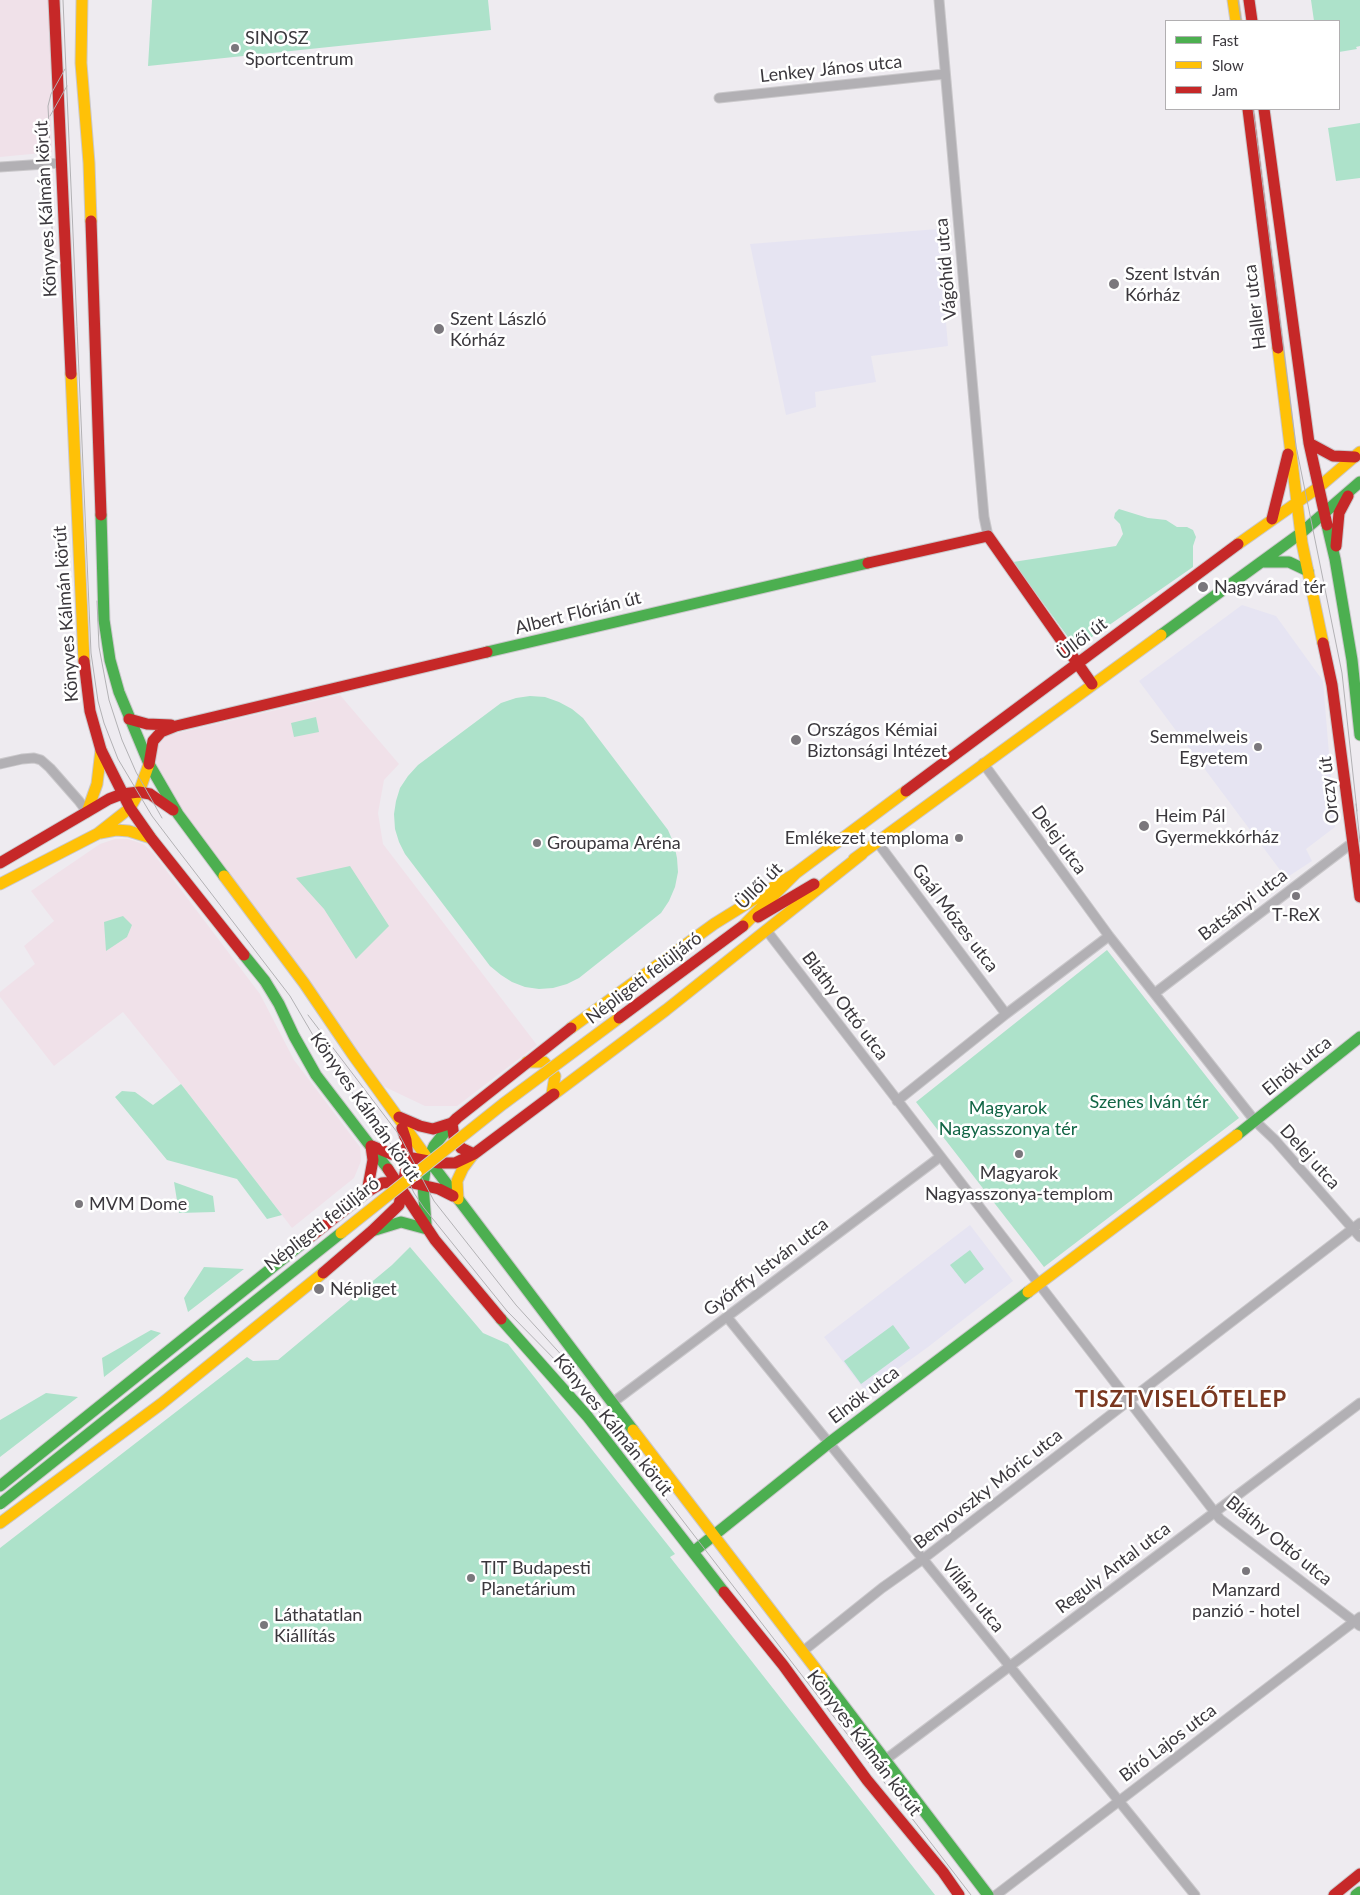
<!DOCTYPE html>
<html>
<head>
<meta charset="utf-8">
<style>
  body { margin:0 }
  #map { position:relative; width:1360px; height:1895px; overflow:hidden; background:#eeebf0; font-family:Lato,sans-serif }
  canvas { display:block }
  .legend { position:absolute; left:1165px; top:20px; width:175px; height:90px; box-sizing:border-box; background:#fff; border:1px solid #b1afb1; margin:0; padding:6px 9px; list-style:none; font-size:15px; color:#3b383d }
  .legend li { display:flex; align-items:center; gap:10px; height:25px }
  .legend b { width:25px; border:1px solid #b1afb1 }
</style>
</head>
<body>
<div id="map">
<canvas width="1360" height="1895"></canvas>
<ul class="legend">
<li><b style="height:6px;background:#4caf50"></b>Fast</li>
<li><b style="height:6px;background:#ffc107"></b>Slow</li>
<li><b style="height:6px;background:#c62828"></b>Jam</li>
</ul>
</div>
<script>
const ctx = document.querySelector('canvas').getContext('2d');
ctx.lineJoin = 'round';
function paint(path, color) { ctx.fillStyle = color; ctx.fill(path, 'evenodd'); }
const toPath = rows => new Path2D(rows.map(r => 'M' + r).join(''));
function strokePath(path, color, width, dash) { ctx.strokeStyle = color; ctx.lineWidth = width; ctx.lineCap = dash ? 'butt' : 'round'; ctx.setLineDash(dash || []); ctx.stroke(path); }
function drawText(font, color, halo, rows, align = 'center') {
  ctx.font = font + ' Lato,sans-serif'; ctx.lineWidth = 5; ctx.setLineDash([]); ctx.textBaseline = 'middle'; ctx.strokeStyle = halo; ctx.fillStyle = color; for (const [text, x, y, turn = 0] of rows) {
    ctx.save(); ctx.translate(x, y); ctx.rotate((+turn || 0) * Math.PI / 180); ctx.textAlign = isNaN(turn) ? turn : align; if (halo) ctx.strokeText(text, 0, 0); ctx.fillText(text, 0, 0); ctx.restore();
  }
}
paint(toPath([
  [0,0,49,0,52,152,0,157],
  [340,695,399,764,384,780,378,813,383,844,537,1045,457,1106,425,1106,383,1086,194,830,144,741],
  [115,839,128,839,143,844,153,853,260,994,294,1060,360,1147,361,1161,354,1178,292,1228,178,1080,123,1012,54,1066,0,997,0,992,35,964,24,946,54,921,31,891,100,844]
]), '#f0e1e9');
paint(toPath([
  [938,229,948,346,871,356,876,382,815,392,816,407,786,415,750,244],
  [1242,605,1276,616,1323,681,1335,827,1306,849,1312,861,1286,878,1139,681],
  [970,1225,1013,1281,928,1347,866,1392,824,1337]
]), '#e6e4f2');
paint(toPath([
  [152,0,488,0,491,30,148,66],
  [1311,0,1360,0,1360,46,1356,47,1357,49,1339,52,1339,21,1314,21],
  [1360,123,1360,178,1336,181,1328,128],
  [1119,509,1148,518,1166,520,1177,527,1187,527,1193,530,1196,537,1193,546,1193,567,1076,648,1013,562,1116,546,1123,534,1120,524,1114,518,1115,513],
  [530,696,545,697,559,702,572,709,583,718,668,830,674,844,677,858,678,872,675,887,669,901,661,913,579,978,567,984,553,988,539,989,525,987,512,982,501,975,490,966,405,854,399,842,395,829,394,814,396,801,400,788,408,776,418,765,501,703,516,698],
  [316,717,319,732,294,737,291,723],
  [350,866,389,926,356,959,324,909,296,878],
  [123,916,132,925,127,937,106,951,104,922],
  [1107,950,1239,1118,1044,1267,916,1102],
  [181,1084,282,1215,267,1219,237,1179,167,1160,115,1097,122,1091,135,1092,153,1105],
  [174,1182,213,1196,215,1212,179,1213],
  [410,1247,483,1333,508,1344,675,1554,670,1557,935,1895,0,1895,0,1548,247,1357,253,1361,278,1360,392,1265],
  [970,1250,984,1269,965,1284,950,1265],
  [204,1267,244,1269,188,1312,184,1298],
  [893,1325,910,1348,861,1384,844,1361],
  [151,1330,161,1333,104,1377,102,1358],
  [46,1393,78,1397,0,1457,0,1420]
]), '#ade2ca');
const street = toPath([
  [939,0,984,517,988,536],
  [719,98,945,74],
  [0,167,61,163],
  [983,763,1109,936,1255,1121,1275,1140,1360,1237],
  [0,764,22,759,34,758,41,760,50,768,79,801,87,812],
  [878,843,1006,1014],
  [767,931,1220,1519,1360,1626],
  [1155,993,1352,843],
  [897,1101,1006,1014,1109,936],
  [727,1317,1195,1895],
  [612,1403,940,1157],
  [802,1652,882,1588,923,1559,1360,1223],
  [885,1760,1360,1403],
  [996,1895,1360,1617]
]);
const fast = toPath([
  [101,515,104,620,110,660,119,692,149,764,178,814,224,876],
  [1327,525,1335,559,1352,660,1360,735],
  [1261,562,1289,562,1308,571],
  [1161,635,1301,533,1360,482],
  [487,652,868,563],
  [244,955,265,981,279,1004,294,1036,316,1075,388,1169],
  [1237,1135,1360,1037],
  [428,1159,633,1430],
  [426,1224,423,1185,426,1163,434,1146,452,1123],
  [375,1230,401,1222,427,1229],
  [501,1319,588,1417,724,1592],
  [0,1486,309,1238],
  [693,1552,829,1443,1028,1292],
  [822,1677,988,1895],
  [1356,1895,1360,1892]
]);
const slow = toPath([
  [82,0,81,63,89,163,91,221],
  [1233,0,1236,21],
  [1278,348,1302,543,1323,643],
  [71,374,84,661],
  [1238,544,1319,487,1360,452],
  [87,812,97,784,101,750],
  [100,833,116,830,129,831,151,838],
  [854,859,1161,635],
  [224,876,304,983,353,1055,428,1159],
  [0,884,97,834,130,808,139,792,149,764],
  [743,926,796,873,906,791],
  [571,1028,714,924,796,873],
  [527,1062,544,1062,555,1076,552,1094],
  [554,1094,666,1010,862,854],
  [458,1199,457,1181,463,1168,472,1156],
  [1028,1292,1237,1135],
  [633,1430,822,1677],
  [0,1523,161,1404,323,1273]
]);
const jam = toPath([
  [54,0,71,374],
  [1249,0,1252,21],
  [1248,109,1278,348],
  [1264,109,1309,443,1327,525],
  [91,221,101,515],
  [1309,443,1333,456,1355,457],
  [1272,519,1288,454],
  [1336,546,1339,513,1348,496],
  [868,563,988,536,1092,684],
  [1323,643,1332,685,1360,897],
  [84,661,90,711,101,750,130,808,151,838,244,955],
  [129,719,147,724,171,725],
  [149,764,153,741,161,732,176,726,487,652],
  [906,791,1238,544],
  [0,863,109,799,122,794,139,792,150,794,173,810],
  [758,917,814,884],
  [554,1094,474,1154,461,1148,454,1137,452,1123,457,1118,571,1028],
  [399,1117,420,1126,433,1129,452,1123],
  [372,1146,391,1154,439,1163,455,1163,474,1154],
  [388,1169,435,1240,501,1319],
  [367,1192,373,1160,371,1146],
  [309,1238,367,1192,382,1183,404,1181,439,1189,453,1196],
  [323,1273,372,1231,399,1205,408,1158,406,1140,402,1128],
  [724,1592,783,1665,867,1780,943,1872,959,1895],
  [1334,1895,1360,1874]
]);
strokePath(street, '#cac8cb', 11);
strokePath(fast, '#cac8cb', 13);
strokePath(slow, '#cac8cb', 13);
strokePath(jam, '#cac8cb', 13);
strokePath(street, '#b2b0b4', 9);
strokePath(fast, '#4caf50', 11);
strokePath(slow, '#ffc107', 11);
strokePath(jam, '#c62828', 11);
strokePath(toPath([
  [63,0,91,653,98,701,104,723,118,759,152,816,174,845,290,996,327,1059,393,1147,414,1193,424,1208,507,1311,568,1373,593,1404,971,1895],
  [1238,0,1241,21],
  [1253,109,1296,446,1342,673,1357,811],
  [50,116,67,86],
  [52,265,52,188,48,106,51,94,65,69],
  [97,601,99,647,109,700,122,740,136,772,162,818],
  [1356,804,1360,842],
  [308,1015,400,1136,434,1201,516,1305,566,1360,578,1376]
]), '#b2b1b4', 1);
const fastBridge = toPath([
  [0,1504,341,1233]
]);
const slowBridge = toPath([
  [341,1233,503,1104,619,1018]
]);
const jamBridge = toPath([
  [619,1018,743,926]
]);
strokePath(fastBridge, '#cac8cb', 13, []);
strokePath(slowBridge, '#cac8cb', 13, []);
strokePath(jamBridge, '#cac8cb', 13, []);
strokePath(fastBridge, '#4caf50', 11);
strokePath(slowBridge, '#ffc107', 11);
strokePath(jamBridge, '#c62828', 11);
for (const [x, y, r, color] of [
  [235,48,5,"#7a777c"],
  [1114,284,6,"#7a777c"],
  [439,329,6,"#7a777c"],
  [1203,587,6,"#7a777c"],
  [796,740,6,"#7a777c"],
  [1258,747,5,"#7a777c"],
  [1144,826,6,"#7a777c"],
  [959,838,5,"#7a777c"],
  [537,843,5,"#7a777c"],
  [1296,896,5,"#7a777c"],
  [1019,1154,5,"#7a777c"],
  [79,1204,5,"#7a777c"],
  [319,1289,6,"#7a777c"],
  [1246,1571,5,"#7a777c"],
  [471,1578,5,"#7a777c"],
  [264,1625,5,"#7a777c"]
]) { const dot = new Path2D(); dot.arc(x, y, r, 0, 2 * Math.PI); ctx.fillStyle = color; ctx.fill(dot); strokePath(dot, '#fff', 2); }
drawText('18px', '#3b383d', '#fff', [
  ["SINOSZ",245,38],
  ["Sportcentrum",245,59],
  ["Szent István",1125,274],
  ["Kórház",1125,295],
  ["Szent László",450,319],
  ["Kórház",450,340],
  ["Nagyvárad tér",1214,587],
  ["Országos Kémiai",807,730],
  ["Biztonsági Intézet",807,751],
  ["Semmelweis",1248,737,"right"],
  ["Egyetem",1248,758,"right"],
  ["Heim Pál",1155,816],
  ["Gyermekkórház",1155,837],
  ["Emlékezet temploma",949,838,"right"],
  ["Groupama Aréna",547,843],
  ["T-ReX",1296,915,"center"],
  ["Magyarok",1019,1173,"center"],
  ["Nagyasszonya-templom",1019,1194,"center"],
  ["MVM Dome",89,1204],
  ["Népliget",330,1289],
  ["TIT Budapesti",481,1568],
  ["Planetárium",481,1589],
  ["Manzard",1246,1590,"center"],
  ["panzió - hotel",1246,1611,"center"],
  ["Láthatatlan",274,1615],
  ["Kiállítás",274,1636]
], 'left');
drawText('18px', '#3b383d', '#fff', [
  ["Lenkey János utca",831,69,-6],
  ["Könyves Kálmán körút",46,209,-93],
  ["Vágóhíd utca",946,269,-95],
  ["Haller utca",1255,307,-97],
  ["Albert Flórián út",578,613,-14],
  ["Könyves Kálmán körút",66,614,-94],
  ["Üllői út",1082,639,-37],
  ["Orczy út",1329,790,-97],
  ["Delej utca",1059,840,54],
  ["Üllői út",759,886,-45],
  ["Batsányi utca",1243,905,-37],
  ["Gaál Mózes utca",955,918,53],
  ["Népligeti felüljáró",644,978,-37],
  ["Bláthy Ottó utca",845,1006,53],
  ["Elnök utca",1297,1066,-39],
  ["Könyves Kálmán körút",365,1107,55],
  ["Delej utca",1310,1157,48],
  ["Népligeti felüljáró",322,1224,-38],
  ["Győrffy István utca",766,1267,-37],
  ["Elnök utca",864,1395,-37],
  ["Könyves Kálmán körút",613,1425,51],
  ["Benyovszky Móric utca",988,1489,-38],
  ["Bláthy Ottó utca",1279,1541,39],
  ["Reguly Antal utca",1113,1568,-37],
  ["Villám utca",973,1596,51],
  ["Könyves Kálmán körút",864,1743,53],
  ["Bíró Lajos utca",1168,1743,-37]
]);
drawText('18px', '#116545', '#fff', [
  ["Szenes Iván tér",1149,1102],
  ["Magyarok",1008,1108],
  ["Nagyasszonya tér",1008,1129]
]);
ctx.letterSpacing = '1px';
drawText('bold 22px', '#7a3720', '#fff', [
  ["TISZTVISELŐTELEP",1181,1400]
]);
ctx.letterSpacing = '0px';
</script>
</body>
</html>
